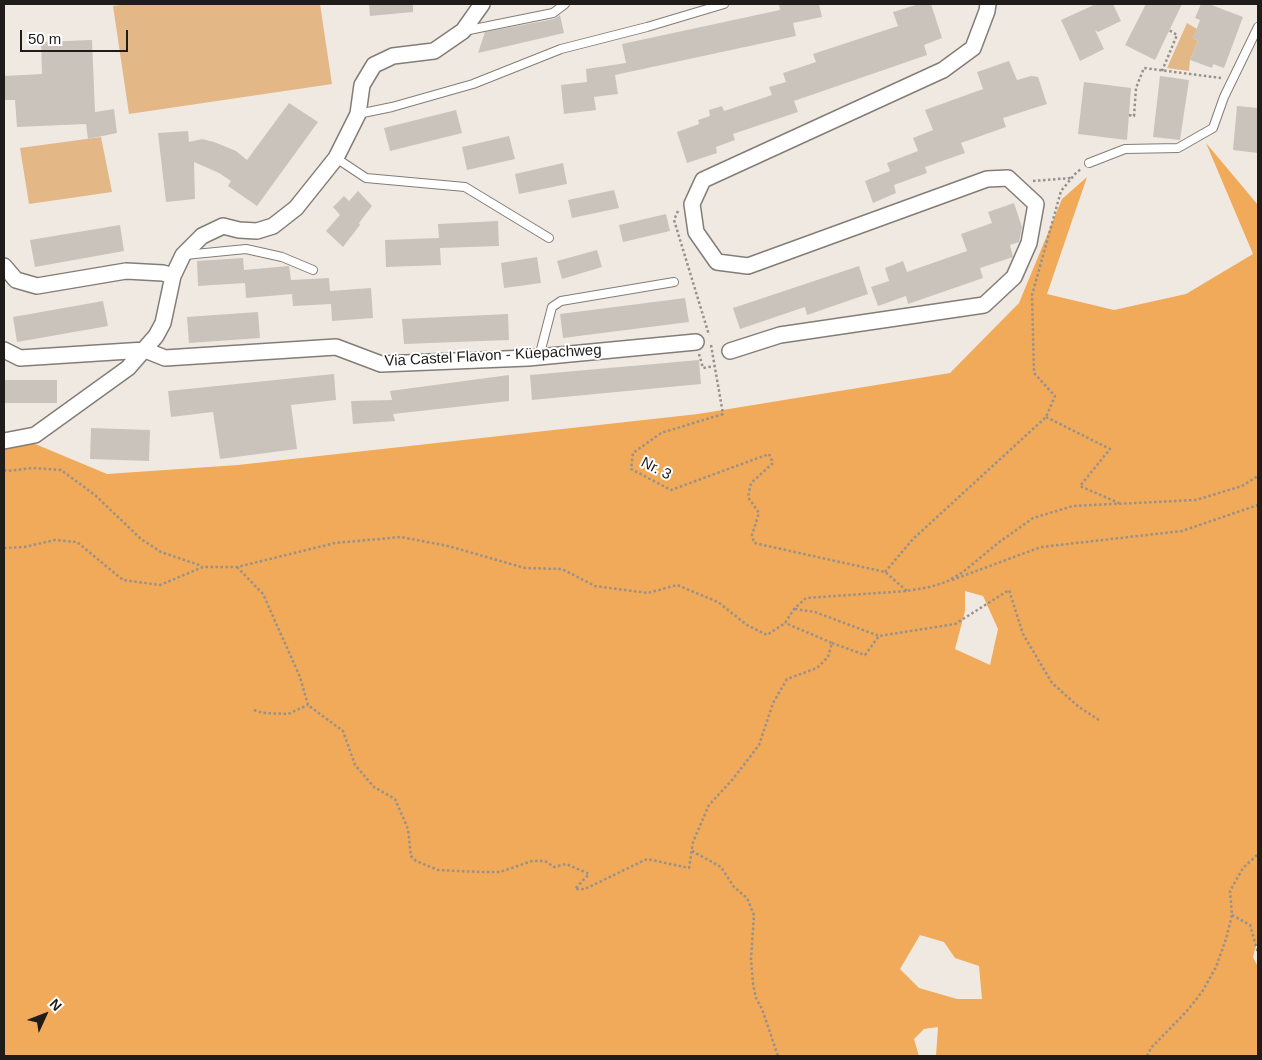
<!DOCTYPE html>
<html>
<head>
<meta charset="utf-8">
<style>
  body { margin:0 }
  #map { position:relative; width:1262px; height:1060px; overflow:hidden; background:#f0e9e1; font-family:Arial,sans-serif }
  canvas { display:block }
  .frame { position:absolute; inset:0; border:5px solid #1f1c1a; pointer-events:none }
  .north { position:absolute; left:20px; top:990px; width:50px; height:50px; -webkit-text-stroke:4px #fff; paint-order:stroke; rotate:47deg; font-size:14px; font-weight:700; line-height:20px; text-align:center; color:#1f1c1a }
  .north::after { content:''; display:block; margin:auto; width:18px; height:22px; background:#1f1c1a; clip-path:polygon(50% 0,100% 100%,50% 72%,0 100%) }
  .scale { position:absolute; left:20px; top:30px; width:108px; height:22px; box-sizing:border-box; border:2px solid #1f1c1a; border-top:0; padding-left:6px; font-size:15px; line-height:18px; white-space:nowrap; color:#1f1c1a; -webkit-text-stroke:4px #fff; paint-order:stroke }
</style>
</head>
<body>
<div id="map">
<canvas width="1262" height="1060"></canvas>
<div class="frame"></div>
<div class="north">N</div>
<div class="scale">50 m</div>
</div>
<script>
const ctx = document.querySelector('canvas').getContext('2d');
ctx.lineJoin = 'round';
function paint(path, color) { ctx.fillStyle = color; ctx.fill(path, 'evenodd'); }
const toPath = rows => new Path2D(rows.map(r => 'M' + r).join(''));
function strokePath(path, color, width, dash) { ctx.strokeStyle = color; ctx.lineWidth = width; ctx.lineCap = dash ? 'butt' : 'round'; ctx.setLineDash(dash || []); ctx.stroke(path); }
function drawText(font, color, halo, rows, align = 'center') {
  ctx.font = font + ' Arial,sans-serif'; ctx.lineWidth = 4; ctx.setLineDash([]); ctx.textBaseline = 'middle'; ctx.strokeStyle = halo; ctx.fillStyle = color; for (const [text, x, y, turn = 0] of rows) {
    ctx.save(); ctx.translate(x, y); ctx.rotate((+turn || 0) * Math.PI / 180); ctx.textAlign = isNaN(turn) ? turn : align; if (halo) ctx.strokeText(text, 0, 0); ctx.fillText(text, 0, 0); ctx.restore();
  }
}
paint(toPath([
  [130,4,320,4,332,84,129,114,113,6],
  [1187,23,1197,29,1193,38,1198,41,1190,60,1189,71,1167,68],
  [101,137,112,192,29,204,20,148]
]), '#e4b786');
paint(toPath([
  [1206,143,1258,205,1258,938,1253,957,1258,967,1258,1056,936,1056,938,1027,924,1029,914,1039,919,1056,4,1056,4,431,107,474,238,465,698,414,950,373,1019,303,1062,199,1087,177,1047,294,1114,310,1186,294,1253,254],
  [965,591,983,596,998,629,990,665,955,649,965,611],
  [920,935,944,942,955,958,979,966,982,999,957,999,919,988,900,969]
]), '#f0aa59');
paint(toPath([
  [369,4,413,4,413,12,370,16],
  [779,4,819,4,822,17,793,23,796,36,615,75,618,94,594,97,596,110,564,114,561,85,587,82,586,69,626,63,622,44,780,10],
  [919,4,931,4,942,38,924,45,927,55,794,101,798,112,733,134,735,140,716,147,717,153,687,163,677,132,699,124,698,120,710,116,709,110,722,106,724,111,772,95,769,87,786,82,783,73,816,62,813,54,898,26,893,12],
  [1096,4,1113,4,1121,21,1098,32,1095,30,1104,49,1080,61,1061,20],
  [1146,4,1182,4,1155,60,1125,45],
  [1201,4,1209,4,1243,17,1224,68,1213,64,1212,68,1190,60,1198,41,1193,38,1200,20,1195,18],
  [560,15,564,33,478,53,485,32,554,19],
  [92,40,95,112,114,109,117,133,88,139,86,124,17,127,15,100,4,100,4,76,42,74,41,42],
  [1009,61,1017,80,1031,76,1038,77,1047,104,1003,118,1006,127,961,143,965,153,925,167,927,173,894,185,896,193,873,203,865,181,890,171,887,163,918,151,913,138,933,130,925,110,983,89,977,72],
  [1160,76,1189,80,1180,140,1153,137],
  [1084,82,1131,88,1127,140,1078,134],
  [289,103,318,122,257,206,228,186,231,181,219,173,194,162,195,199,166,202,158,133,188,131,189,142,202,139,214,142,236,151,247,160],
  [1237,106,1258,108,1258,153,1233,150],
  [456,110,462,133,390,151,384,128],
  [509,136,515,159,467,170,462,147],
  [563,163,567,184,519,194,515,174],
  [614,190,619,208,572,218,568,200],
  [358,191,372,206,359,223,360,225,343,247,326,231,340,215,333,207,344,196,349,201],
  [1014,203,1022,227,1019,242,1010,245,1013,257,980,268,983,278,908,304,906,296,878,306,871,287,889,281,885,268,903,261,907,272,967,251,961,234,992,223,988,212],
  [666,214,670,231,623,242,619,225],
  [498,221,499,246,440,248,441,265,386,267,385,240,439,238,438,224],
  [120,225,124,251,35,267,30,240],
  [597,250,602,267,562,279,557,261],
  [537,257,541,283,504,288,501,263],
  [243,258,244,270,289,266,291,280,329,278,330,291,371,288,373,318,332,321,331,304,293,306,292,294,246,298,245,283,198,286,197,261],
  [859,266,868,294,807,315,805,307,740,329,733,308],
  [685,298,689,322,563,338,560,314],
  [103,301,108,326,17,342,13,317],
  [258,312,260,338,189,343,187,317],
  [508,314,509,340,404,344,402,319],
  [699,360,701,384,532,400,530,375],
  [334,374,336,400,291,405,297,449,220,459,213,412,171,417,168,391],
  [509,375,509,401,393,414,395,421,353,424,351,401,392,400,390,391],
  [4,380,57,380,57,403,4,403],
  [91,428,150,430,149,461,90,459]
]), '#cac3bc');
const lane = toPath([
  [464,31,553,13,565,4],
  [358,114,392,107,473,84,561,49,647,27,724,4],
  [336,158,366,178,465,187,549,238],
  [1089,163,1125,149,1178,148,1213,128,1224,97,1258,27],
  [185,255,246,249,282,257,313,270],
  [539,357,552,307,561,301,674,282]
]);
const street = toPath([
  [4,266,16,280,37,286,126,271,163,273,173,276],
  [4,350,20,358,145,350,165,358,336,347,381,364,528,358,696,342],
  [730,351,780,335,984,305,1014,277,1029,243,1036,204,1008,178,987,179,748,266,717,262,696,232,692,204,703,180,943,70,973,48,987,11,988,4],
  [4,441,35,435,128,368,156,336,163,323,173,276,183,255,202,236,223,226,239,230,257,231,273,226,296,208,336,158,358,114,362,85,374,65,393,56,434,51,463,31,482,4]
]);
strokePath(lane, '#837d77', 10);
strokePath(street, '#837d77', 18);
strokePath(toPath([
  [1162,71,1177,35,1169,30],
  [1129,115,1134,116,1136,88,1144,68,1221,78],
  [1033,181,1071,178],
  [678,211,674,220,709,335],
  [711,345,723,414,661,433,633,453,631,469,671,490,769,454,773,463,751,483,748,497,759,513,752,535,754,543,885,572,907,591],
  [699,354,703,368,715,366],
  [1046,417,1110,449,1080,486,1119,503],
  [4,470,7,471,33,468,61,470,95,495,141,539,161,552,202,566],
  [4,548,24,547,55,540,77,542,123,580,160,585,203,567,237,567,335,543,401,537,448,546,525,568,562,569,595,586,648,593,677,585,718,602,747,625,767,635,785,623,794,609,806,598,907,591,930,587,946,582,963,572,998,543,1033,518,1073,506,1196,500,1242,486,1258,476],
  [237,567,263,594,300,677,308,705,343,731,355,765,374,787,395,799,408,829,411,856,416,861,438,870,480,872,500,872,532,861,545,861,554,867,566,864,589,874,575,889,585,889,647,859,689,868,693,842,709,805,733,779,759,745,773,703,787,679,817,668,828,657,832,643,785,623],
  [885,572,913,539,1046,417,1055,396,1034,373,1032,295,1061,191,1075,174,1082,168],
  [952,580,1041,547,1182,531,1258,505],
  [795,609,815,612,879,636],
  [832,643,865,655,879,636,955,624,1009,590,1023,634,1052,683,1079,707,1099,720],
  [254,710,263,713,288,714,308,705],
  [692,851,721,867,734,887,747,898,754,915,751,959,753,984,756,998,762,1009,778,1056],
  [1232,915,1250,925,1258,953],
  [1147,1056,1151,1048,1186,1012,1202,992,1216,967,1226,939,1232,915,1230,891,1243,868,1258,854]
]), '#97918c', 2.5, [2.5, 2.5]);
strokePath(lane, '#fff', 8);
strokePath(street, '#fff', 15);
drawText('15px', '#1f1c1a', '#fff', [
  ["Via Castel Flavon - Küepachweg",493,356,-3],
  ["Nr. 3",656,469,27]
]);
</script>
</body>
</html>
